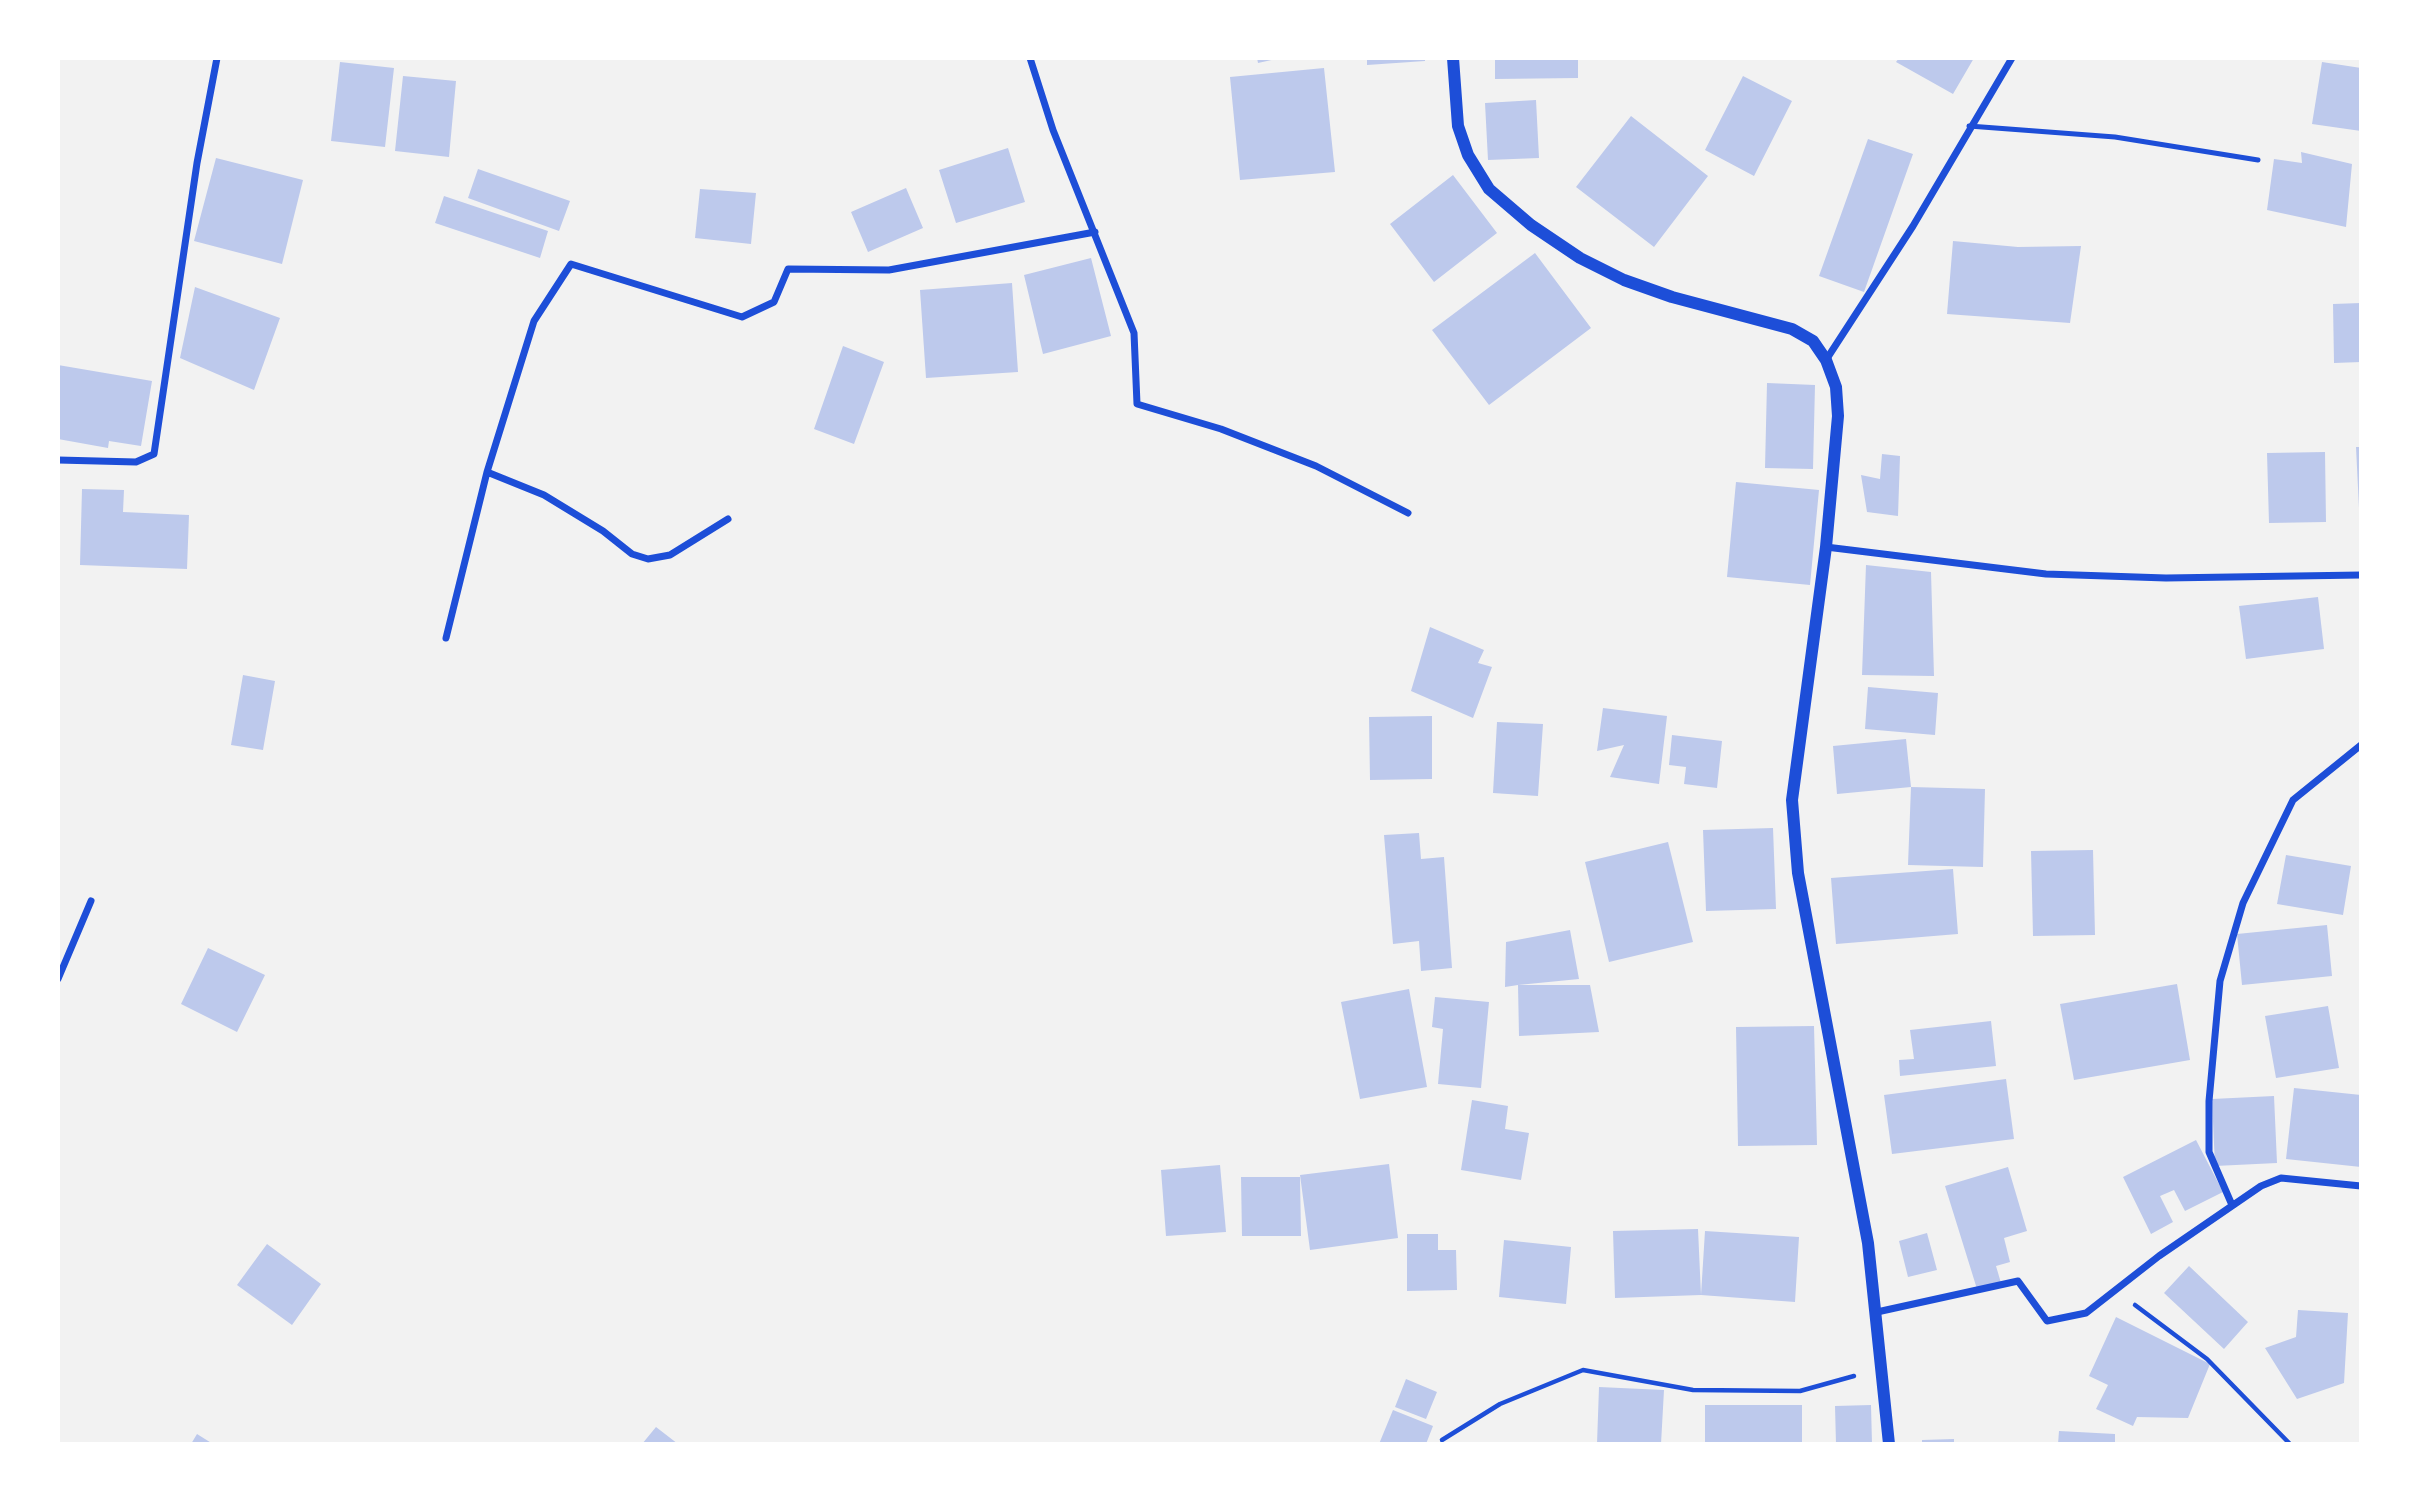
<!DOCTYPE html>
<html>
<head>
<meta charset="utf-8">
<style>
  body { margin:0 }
  #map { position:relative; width:2419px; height:1502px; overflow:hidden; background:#f2f2f2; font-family:Roboto,sans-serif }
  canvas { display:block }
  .frame { position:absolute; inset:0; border:60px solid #fff; pointer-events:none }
</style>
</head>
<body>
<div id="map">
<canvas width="2419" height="1502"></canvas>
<div class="frame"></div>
</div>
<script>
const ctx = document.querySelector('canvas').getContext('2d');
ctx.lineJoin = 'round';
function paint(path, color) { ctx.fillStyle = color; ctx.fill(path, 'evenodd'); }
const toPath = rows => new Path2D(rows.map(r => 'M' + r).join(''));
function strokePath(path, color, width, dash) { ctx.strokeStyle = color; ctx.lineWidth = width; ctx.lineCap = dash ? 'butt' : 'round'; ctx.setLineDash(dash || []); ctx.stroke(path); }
paint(toPath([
  [1257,58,1276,58,1276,59,1258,63],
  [1367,58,1425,58,1425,61,1367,65],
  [1495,58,1578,58,1578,78,1495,79],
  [1899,58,1974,58,1953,94,1896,62],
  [340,62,394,68,385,147,331,141],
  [2322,62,2361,68,2361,131,2312,124],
  [1324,68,1335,172,1240,180,1230,77],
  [403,76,456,81,449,157,395,151],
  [1743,76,1792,101,1754,176,1705,150],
  [1536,100,1539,158,1488,160,1485,103],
  [1631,116,1708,176,1654,247,1576,187],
  [1868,139,1913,154,1864,292,1819,276],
  [1008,148,1025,202,956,223,939,170],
  [2301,152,2352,164,2346,227,2267,210,2274,159,2302,163],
  [216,158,303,180,282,264,194,241],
  [478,169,570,201,559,231,468,198],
  [1453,175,1497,233,1434,282,1390,224],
  [906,188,923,228,868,252,851,212],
  [700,189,756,193,751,244,695,238],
  [444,196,548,231,540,258,435,223],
  [1953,241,2018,247,2081,246,2070,323,1947,314],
  [1535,253,1591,328,1489,405,1432,330],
  [1091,258,1111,336,1043,354,1024,275],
  [1012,283,1018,372,926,378,920,290],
  [195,287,280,318,254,390,180,358],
  [2361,303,2361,362,2334,363,2333,304],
  [843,346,884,362,854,444,814,429],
  [58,365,152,381,141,446,109,441,108,448,58,439],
  [1767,383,1815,385,1813,469,1765,468],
  [2356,447,2361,447,2361,508,2359,508],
  [2325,452,2326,522,2269,523,2267,453],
  [1882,454,1900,456,1898,516,1867,512,1861,475,1880,479],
  [1736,482,1819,490,1810,585,1727,577],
  [82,489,124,490,123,512,189,515,187,569,80,565],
  [1866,565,1931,572,1934,676,1862,675],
  [2318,597,2324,649,2246,659,2239,606],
  [1430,627,1484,650,1478,663,1492,667,1473,718,1411,691],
  [243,675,275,681,263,750,231,745],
  [1868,687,1938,693,1935,735,1865,729],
  [1603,708,1667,716,1659,784,1610,777,1624,745,1597,751],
  [1432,716,1432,779,1370,780,1369,717],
  [1497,722,1543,724,1538,796,1493,793],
  [1672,735,1722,741,1717,788,1684,784,1686,767,1669,765],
  [1906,739,1911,787,1985,789,1983,867,1908,865,1911,787,1837,794,1833,746],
  [1773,828,1776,909,1706,911,1703,830],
  [1419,833,1421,859,1444,857,1452,968,1421,971,1419,941,1393,944,1384,835],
  [1668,842,1693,942,1609,962,1585,862],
  [2093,850,2095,935,2033,936,2031,851],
  [2286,855,2351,866,2343,915,2277,904],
  [1953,869,1958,934,1836,944,1831,878],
  [2327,925,2332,976,2242,985,2237,934],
  [1570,930,1579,979,1518,985,1590,985,1599,1032,1519,1036,1518,985,1505,987,1506,942],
  [208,948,265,975,237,1032,181,1004],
  [2177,984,2190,1060,2074,1080,2060,1004],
  [1409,989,1427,1087,1360,1099,1341,1002],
  [1435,997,1489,1002,1481,1088,1438,1084,1443,1029,1432,1027],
  [2328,1006,2339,1068,2276,1078,2265,1016],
  [1991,1021,1996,1066,1900,1076,1899,1060,1914,1059,1910,1030],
  [1814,1026,1817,1145,1738,1146,1736,1027],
  [2006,1079,2014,1139,1892,1154,1884,1095],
  [2294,1088,2361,1095,2361,1167,2286,1159],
  [2274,1096,2277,1163,2215,1166,2212,1099],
  [1472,1100,1508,1106,1505,1129,1529,1133,1521,1180,1461,1170],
  [2196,1140,2223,1192,2185,1211,2174,1190,2160,1196,2173,1222,2151,1234,2123,1177],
  [1389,1164,1398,1238,1310,1250,1300,1175],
  [1220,1165,1226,1232,1166,1236,1161,1170],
  [2008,1167,2027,1231,2004,1238,2010,1262,1996,1266,2001,1283,1977,1289,1945,1186],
  [1241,1177,1300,1177,1301,1236,1242,1236],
  [1698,1229,1701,1295,1615,1298,1613,1231],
  [1705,1231,1799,1237,1795,1302,1701,1295],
  [1927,1233,1937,1270,1908,1277,1899,1241],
  [1407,1234,1438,1234,1438,1250,1456,1250,1457,1290,1407,1291],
  [1504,1240,1571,1247,1566,1304,1499,1297],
  [267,1244,321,1284,292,1325,237,1285],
  [2189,1266,2248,1322,2224,1349,2164,1293],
  [2298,1310,2348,1313,2344,1383,2297,1399,2265,1348,2296,1337],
  [2116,1317,2210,1364,2188,1418,2137,1417,2133,1426,2096,1409,2108,1385,2089,1376],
  [1406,1379,1437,1392,1426,1419,1395,1407],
  [1599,1387,1664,1390,1661,1444,1597,1444],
  [1705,1405,1802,1405,1802,1444,1705,1444],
  [1871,1405,1872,1444,1836,1444,1835,1406],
  [1393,1410,1433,1426,1426,1444,1379,1444],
  [656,1427,678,1444,642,1444],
  [2059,1431,2115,1434,2115,1444,2058,1444],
  [197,1434,213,1444,191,1444],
  [1954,1439,1954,1444,1922,1444,1922,1440]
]), '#bdc9ec');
strokePath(toPath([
  [2135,1305,2207,1359,2290,1444],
  [1442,1440,1500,1404,1583,1370,1693,1390,1800,1391,1854,1376]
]), '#1d4ed8', 4.5);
strokePath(toPath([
  [1969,126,2115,137,2258,160]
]), '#1d4ed8', 5);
strokePath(toPath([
  [1030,58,1053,130,1134,333,1137,404,1221,429,1316,466,1408,513],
  [1826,360,1913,226,2012,58],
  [58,460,136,462,154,454,197,163,217,58],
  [487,472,544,495,603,531,632,554,648,559,670,555,728,519],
  [1826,547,2046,574,2166,578,2361,575],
  [446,638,487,472,534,321,571,264,742,317,774,302,788,269,889,270,1095,232],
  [58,979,91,901],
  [2232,1205,2209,1152,2209,1101,2220,981,2243,903,2293,800,2361,745],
  [1877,1312,2018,1281,2047,1321,2086,1313,2159,1256,2261,1186,2281,1178,2361,1186]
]), '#1d4ed8', 7);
strokePath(toPath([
  [1453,58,1458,126,1468,155,1489,189,1531,225,1580,258,1624,280,1672,297,1792,329,1813,341,1826,360,1836,387,1838,416,1826,547,1792,800,1798,873,1868,1243,1889,1444]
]), '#1d4ed8', 12);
</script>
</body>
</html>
